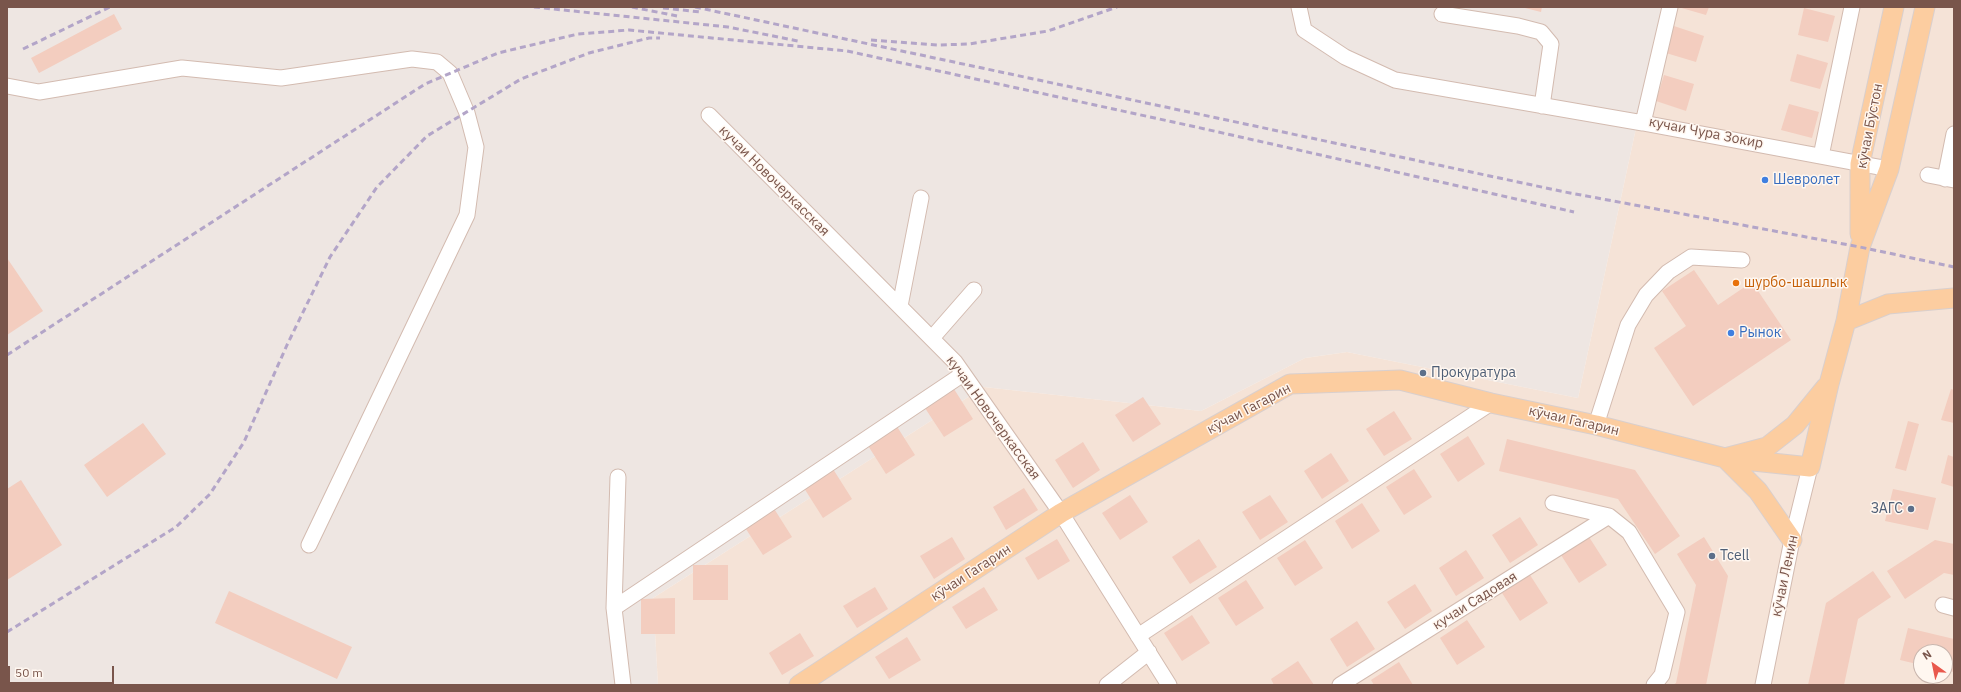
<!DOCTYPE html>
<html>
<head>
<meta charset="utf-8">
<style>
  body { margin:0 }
  #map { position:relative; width:1961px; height:692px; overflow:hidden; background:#fdf2e9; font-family:"IBM Plex Sans",sans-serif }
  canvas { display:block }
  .frame { position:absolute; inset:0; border:8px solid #79554b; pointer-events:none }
  .north { position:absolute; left:1913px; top:644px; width:40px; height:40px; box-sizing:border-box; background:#fff7f0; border:1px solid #c9b6ae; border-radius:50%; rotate:327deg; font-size:11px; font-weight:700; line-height:16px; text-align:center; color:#79554b }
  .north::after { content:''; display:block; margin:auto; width:14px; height:18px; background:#e9584c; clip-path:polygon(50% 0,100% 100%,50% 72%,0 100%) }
  .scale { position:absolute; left:8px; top:666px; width:106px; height:18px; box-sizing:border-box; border:2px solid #79554b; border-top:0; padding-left:5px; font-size:12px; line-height:14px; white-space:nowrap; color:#79554b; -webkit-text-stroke:3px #fff7f0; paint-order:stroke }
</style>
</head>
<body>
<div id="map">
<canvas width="1961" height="692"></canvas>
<div class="frame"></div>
<div class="north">N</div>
<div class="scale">50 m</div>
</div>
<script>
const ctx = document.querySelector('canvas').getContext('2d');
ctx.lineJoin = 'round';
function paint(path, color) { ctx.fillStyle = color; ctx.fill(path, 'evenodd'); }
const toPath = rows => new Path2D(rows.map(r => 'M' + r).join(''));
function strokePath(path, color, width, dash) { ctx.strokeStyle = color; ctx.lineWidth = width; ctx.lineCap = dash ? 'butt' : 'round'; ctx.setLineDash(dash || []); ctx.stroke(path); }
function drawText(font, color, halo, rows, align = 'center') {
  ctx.font = font + ' "IBM Plex Sans",sans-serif'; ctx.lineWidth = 3; ctx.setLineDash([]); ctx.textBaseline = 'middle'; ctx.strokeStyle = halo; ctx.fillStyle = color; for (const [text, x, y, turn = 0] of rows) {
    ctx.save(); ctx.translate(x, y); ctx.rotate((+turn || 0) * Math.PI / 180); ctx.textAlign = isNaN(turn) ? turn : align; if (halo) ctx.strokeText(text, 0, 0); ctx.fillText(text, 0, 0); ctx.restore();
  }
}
paint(toPath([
  [1662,7,1954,7,1954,685,658,685,653,598,984,387,1201,411,1305,358,1347,352,1578,398],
  [1921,652,1945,652,1945,676,1921,676]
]), '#f5e3d7');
paint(toPath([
  [7,7,1662,7,1578,398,1347,352,1305,358,1201,411,984,387,653,598,658,685,7,685]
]), '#eee6e2');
paint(toPath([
  [1521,7,1542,7,1541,12],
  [1678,7,1709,7,1706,15],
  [1804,8,1835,16,1828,42,1798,35],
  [114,14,122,29,39,73,31,58],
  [1674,26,1704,36,1696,62,1666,53],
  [1797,54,1828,63,1820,89,1790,81],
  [1664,75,1694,84,1686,111,1656,101],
  [1789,104,1819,112,1812,138,1781,130],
  [7,258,43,311,7,335],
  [1694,270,1718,305,1752,282,1791,340,1693,406,1654,348,1686,326,1662,291],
  [954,389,973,419,944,437,925,408],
  [1951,389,1954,390,1954,423,1941,420],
  [1143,397,1161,424,1133,442,1115,415],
  [1394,411,1412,439,1384,456,1366,429],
  [1908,421,1919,424,1906,471,1895,468],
  [143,423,166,454,107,497,84,465],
  [896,425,915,455,886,474,867,444],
  [1468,436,1485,464,1458,482,1440,454],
  [1507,439,1635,470,1680,536,1655,554,1618,499,1499,471],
  [1083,442,1100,470,1073,488,1055,460],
  [1331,453,1349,481,1322,499,1304,471],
  [1948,455,1954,457,1954,487,1941,483],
  [833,469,852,499,823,518,804,488],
  [1414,469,1432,497,1404,515,1386,487],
  [21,480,62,545,7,580,7,489],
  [1024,488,1038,510,1006,530,993,507],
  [1893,489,1936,498,1928,530,1885,521],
  [1130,495,1148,522,1120,540,1102,513],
  [1270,495,1288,522,1260,540,1242,512],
  [1362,503,1380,531,1352,549,1335,521],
  [773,507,792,537,763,555,744,526],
  [1520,517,1538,545,1510,563,1492,535],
  [952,537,965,559,934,579,920,556],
  [1589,537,1607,565,1579,583,1561,555],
  [1704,537,1728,576,1706,685,1673,685,1676,683,1696,585,1677,554],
  [1057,539,1070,561,1038,580,1025,558],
  [1199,539,1217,567,1190,584,1172,557],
  [1305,540,1323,568,1295,586,1277,558],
  [1935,540,1954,544,1954,575,1944,573,1905,599,1887,571],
  [1466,550,1484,578,1456,596,1439,568],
  [693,565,728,565,728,600,693,600],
  [1873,571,1891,597,1858,619,1844,685,1808,685,1826,603],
  [1530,575,1548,603,1520,621,1502,593],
  [1246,580,1264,608,1236,626,1218,598],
  [1415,584,1432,611,1405,629,1387,602],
  [875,587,888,609,857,628,843,606],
  [984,587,998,610,966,629,952,607],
  [229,591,352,647,337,679,215,623],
  [675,598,675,634,641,634,641,599],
  [1192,615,1210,643,1182,661,1164,633],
  [1467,620,1485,647,1457,665,1440,638],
  [1357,621,1375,649,1347,667,1330,639],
  [1908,628,1954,639,1954,672,1945,670,1945,652,1921,652,1921,665,1900,660],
  [800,633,814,656,782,675,769,653],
  [907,637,921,660,889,679,875,657],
  [1298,661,1314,685,1274,685,1271,679],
  [1399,662,1413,685,1374,685,1371,680]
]), '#f3cdbf');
const minor = toPath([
  [1299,7,1304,30,1345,57,1395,80,1643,123],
  [1670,7,1643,123,1889,169],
  [1442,14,1518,26,1541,32,1551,44,1542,106],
  [7,86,39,92,182,68,281,78,412,59,437,62,450,73,467,113,476,147,467,215,309,545],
  [709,115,955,362,1061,513,1169,685],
  [1821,156,1852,7],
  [1928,175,1954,180],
  [1945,179,1954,134],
  [900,306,921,198],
  [932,338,974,290],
  [1596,425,1628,325,1646,295,1668,272,1691,257,1742,260],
  [618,477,614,608,623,685],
  [1553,503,1609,516,1629,532,1677,612,1662,675,1654,685],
  [1943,605,1954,608],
  [614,608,963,374],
  [1138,636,1491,403],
  [1107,685,1149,652],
  [1340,685,1609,516],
  [1763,685,1792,540,1810,467]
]);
const major = toPath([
  [1860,234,1860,164,1894,7],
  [1846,321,1888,304,1954,298],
  [1792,540,1758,491,1725,458,1767,447,1795,425,1826,387],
  [799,685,1061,513,1290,384,1400,380,1491,403,1596,425,1725,458,1810,467,1829,384,1846,321,1860,247,1889,169,1925,7]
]);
strokePath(minor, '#d3bbb0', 17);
strokePath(major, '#d9cfcd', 21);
strokePath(minor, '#fff', 15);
strokePath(major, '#fccda0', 19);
strokePath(toPath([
  [534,7,728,27,798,41],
  [632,7,677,16],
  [695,7,1565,192,1860,247,1954,267],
  [663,8,701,12],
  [871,40,938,45,969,44,1048,31,1117,7],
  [23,49,110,7],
  [7,355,425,84,498,53,578,34,629,30,847,51,1196,127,1574,212],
  [7,632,176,527,210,494,244,442,287,345,330,257,377,187,427,136,521,79,589,53,649,38,660,38]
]), '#b3a5c8', 3, [6, 4]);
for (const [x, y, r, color] of [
  [1765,180,4,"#3f7fe0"],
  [1736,283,4,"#e8710a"],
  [1731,333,4,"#3f7fe0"],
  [1423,373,4,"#5c6f8a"],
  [1911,509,4,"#5c6f8a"],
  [1712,556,4,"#5c6f8a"]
]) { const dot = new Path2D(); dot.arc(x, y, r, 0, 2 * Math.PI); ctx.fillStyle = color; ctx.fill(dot); strokePath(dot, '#fff7f0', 1.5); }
drawText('14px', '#79554b', '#fff7f0', [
  ["кӯчаи Бӯстон",1870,126,-79],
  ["кучаи Чура Зокир",1706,133,11],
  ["кучаи Новочеркасская",774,181,45],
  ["кӯчаи Гагарин",1249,409,-28],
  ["кучаи Новочеркасская",993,418,54],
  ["кӯчаи Гагарин",1574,421,13],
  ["кӯчаи Гагарин",971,573,-33],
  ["кӯчаи Ленин",1785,576,-78],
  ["кучаи Садовая",1475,601,-32]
]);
drawText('14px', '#366cbe', '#fff7f0', [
  ["Шевролет",1773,180],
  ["Рынок",1739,333]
], 'left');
drawText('14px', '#c56008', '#fff7f0', [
  ["шурбо-шашлык",1744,283]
], 'left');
drawText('14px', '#4e5e75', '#fff7f0', [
  ["Прокуратура",1431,373],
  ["ЗАГС",1903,509,"right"],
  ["Tcell",1720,556]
], 'left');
</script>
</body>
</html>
